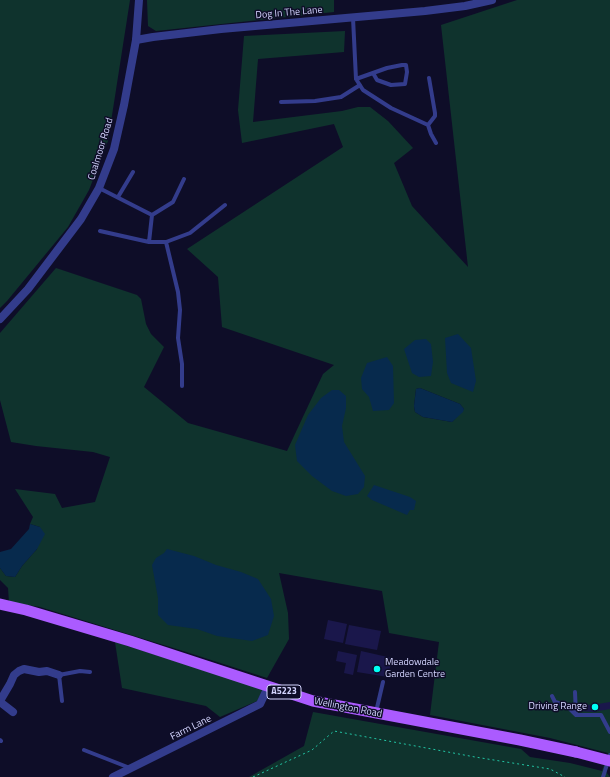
<!DOCTYPE html>
<html>
<head>
<meta charset="utf-8">
<style>
  body { margin:0 }
  canvas { display:block; background:#0e0d28 }
</style>
</head>
<body>
<canvas width="610" height="777"></canvas>
<script>
const ctx = document.querySelector('canvas').getContext('2d');
ctx.lineJoin = 'round';
function paint(path, color) { ctx.fillStyle = color; ctx.fill(path, 'evenodd'); }
const toPath = rows => new Path2D(rows.map(r => 'M' + r).join(''));
function strokePath(path, color, width, dash) { ctx.strokeStyle = color; ctx.lineWidth = width; ctx.lineCap = dash ? 'butt' : 'round'; ctx.setLineDash(dash || []); ctx.stroke(path); }
function drawText(font, color, halo, rows, align = 'center') {
  ctx.font = font + ' "Titillium Web",sans-serif'; ctx.lineWidth = 3; ctx.setLineDash([]); ctx.textBaseline = 'middle'; ctx.strokeStyle = halo; ctx.fillStyle = color; for (const [text, x, y, turn = 0] of rows) {
    ctx.save(); ctx.translate(x, y); ctx.rotate((+turn || 0) * Math.PI / 180); ctx.textAlign = isNaN(turn) ? turn : align; if (halo) ctx.strokeText(text, 0, 0); ctx.fillText(text, 0, 0); ctx.restore();
  }
}
paint(toPath([
  [0,0,130,0,108,141,89,190,68,227,7,301,0,308],
  [147,0,334,0,334,12,156,31,148,26],
  [517,0,610,0,610,762,606,772,610,777,249,777,304,746,313,712,521,749,530,757,570,763,602,771,608,753,550,738,430,715,439,642,389,633,382,591,279,573,288,613,289,639,267,678,180,650,40,607,9,602,8,588,0,580,0,568,6,576,15,577,22,566,37,549,40,527,30,524,33,517,15,489,55,494,62,508,95,502,110,457,93,452,36,446,11,442,0,400,0,333,56,268,137,295,141,299,146,324,151,334,164,347,144,387,188,423,287,451,323,374,334,365,222,327,218,277,187,249,343,147,334,124,242,143,238,110,244,36,345,31,344,52,258,59,253,122,342,111,358,107,370,107,388,121,413,148,394,163,412,206,468,267,441,25],
  [420,388,460,404,464,409,452,422,423,417,415,412,414,406,416,389],
  [115,642,263,689,257,701,220,717,206,706,122,688]
]), '#0f332d');
paint(toPath([
  [458,334,471,348,476,381,473,392,451,383,447,373,445,338],
  [426,339,431,344,433,362,431,376,419,377,412,373,404,349,415,340],
  [387,357,393,366,394,403,389,410,373,411,369,397,362,389,361,378,367,363],
  [420,388,460,404,464,409,463,412,452,422,423,417,415,412,414,406,416,389],
  [332,390,339,390,346,396,346,408,342,426,344,442,365,476,364,487,358,494,346,496,332,491,312,476,297,461,295,445,308,415,321,398],
  [374,485,410,497,416,501,414,510,410,510,407,515,372,500,367,496],
  [30,524,40,527,45,534,37,549,22,566,15,577,6,576,0,568,0,552,11,549,29,529],
  [167,549,194,556,216,565,241,572,258,579,271,599,274,616,268,635,252,641,217,636,197,629,168,625,158,615,158,598,152,565,156,558,164,553]
]), '#072a4d');
paint(toPath([
  [328,620,347,624,343,643,324,639],
  [349,625,381,631,377,650,345,644],
  [338,651,357,655,353,675,344,673,346,663,336,661],
  [361,651,392,658,388,677,357,672],
  [610,702,610,709,593,712,579,711,579,704,592,705]
]), '#1a174b');
strokePath(toPath([
  [253,777,312,750,334,731,475,757,550,769,565,777]
]), '#22c5a4', 1, [2, 3]);
strokePath(toPath([
  [353,18,356,79,363,90,391,108,428,125,431,134,436,143],
  [356,79,387,68,402,65,406,65,407,72,405,84,391,85,377,80,373,73],
  [281,102,315,101,341,97,360,85],
  [428,125,435,116,435,113,429,78],
  [99,188,152,215,149,242,100,231],
  [118,197,133,172],
  [152,215,173,202,184,179],
  [149,242,166,242,190,233,225,205],
  [166,242,178,292,180,310,178,338,182,364,182,386],
  [575,692,576,715],
  [552,696,555,702,566,705,576,715,601,715,610,732],
  [62,701,59,675,80,671,90,672],
  [376,712,383,682],
  [0,740,1,741],
  [84,750,130,768],
  [603,777,610,755]
]), '#333c8c', 4);
strokePath(toPath([
  [136,40,153,37,221,29,425,11,465,6,492,0],
  [0,701,10,684,14,675,19,671,24,669,39,672,47,671,59,675],
  [0,702,13,712],
  [113,777,260,704,268,687]
]), '#333c8c', 8);
strokePath(toPath([
  [0,319,28,289,81,219,99,188,114,149,124,105,136,40,139,0]
]), '#333c8c', 8);
strokePath(toPath([
  [0,604,26,610,130,641,313,701,520,740,576,752]
]), '#ab5bff', 11);
strokePath(toPath([
  [576,752,610,761]
]), '#ab5bff', 11);
for (const [x, y, r, color] of [
  [377,669,4,"#00fff5"],
  [595,707,4,"#00fff5"]
]) { const dot = new Path2D(); dot.arc(x, y, r, 0, 2 * Math.PI); ctx.fillStyle = color; ctx.fill(dot); strokePath(dot, '#0e0d28', 1.5); }
for (const [x, y, w] of [
  [284,692,34]
]) { const box = new Path2D(); box.roundRect(x - w / 2, y - 7, w, 14, 3); ctx.fillStyle = '#0e0d28'; ctx.fill(box); strokePath(box, '#d4d5ff', 1); }
drawText('bold 9px', '#d4d5ff', null, [
  ["A5223",284,692]
]);
drawText('10px', '#d4d5ff', '#0e0d28', [
  ["Dog In The Lane",289,13,-5],
  ["Coalmoor Road",101,149,-73],
  ["Wellington Road",348,708,11],
  ["Farm Lane",191,728,-26]
]);
drawText('10px', '#d4d5ff', '#0e0d28', [
  ["Meadowdale",385,663],
  ["Garden Centre",385,675],
  ["Driving Range",587,707,"right"]
], 'left');
</script>
</body>
</html>
